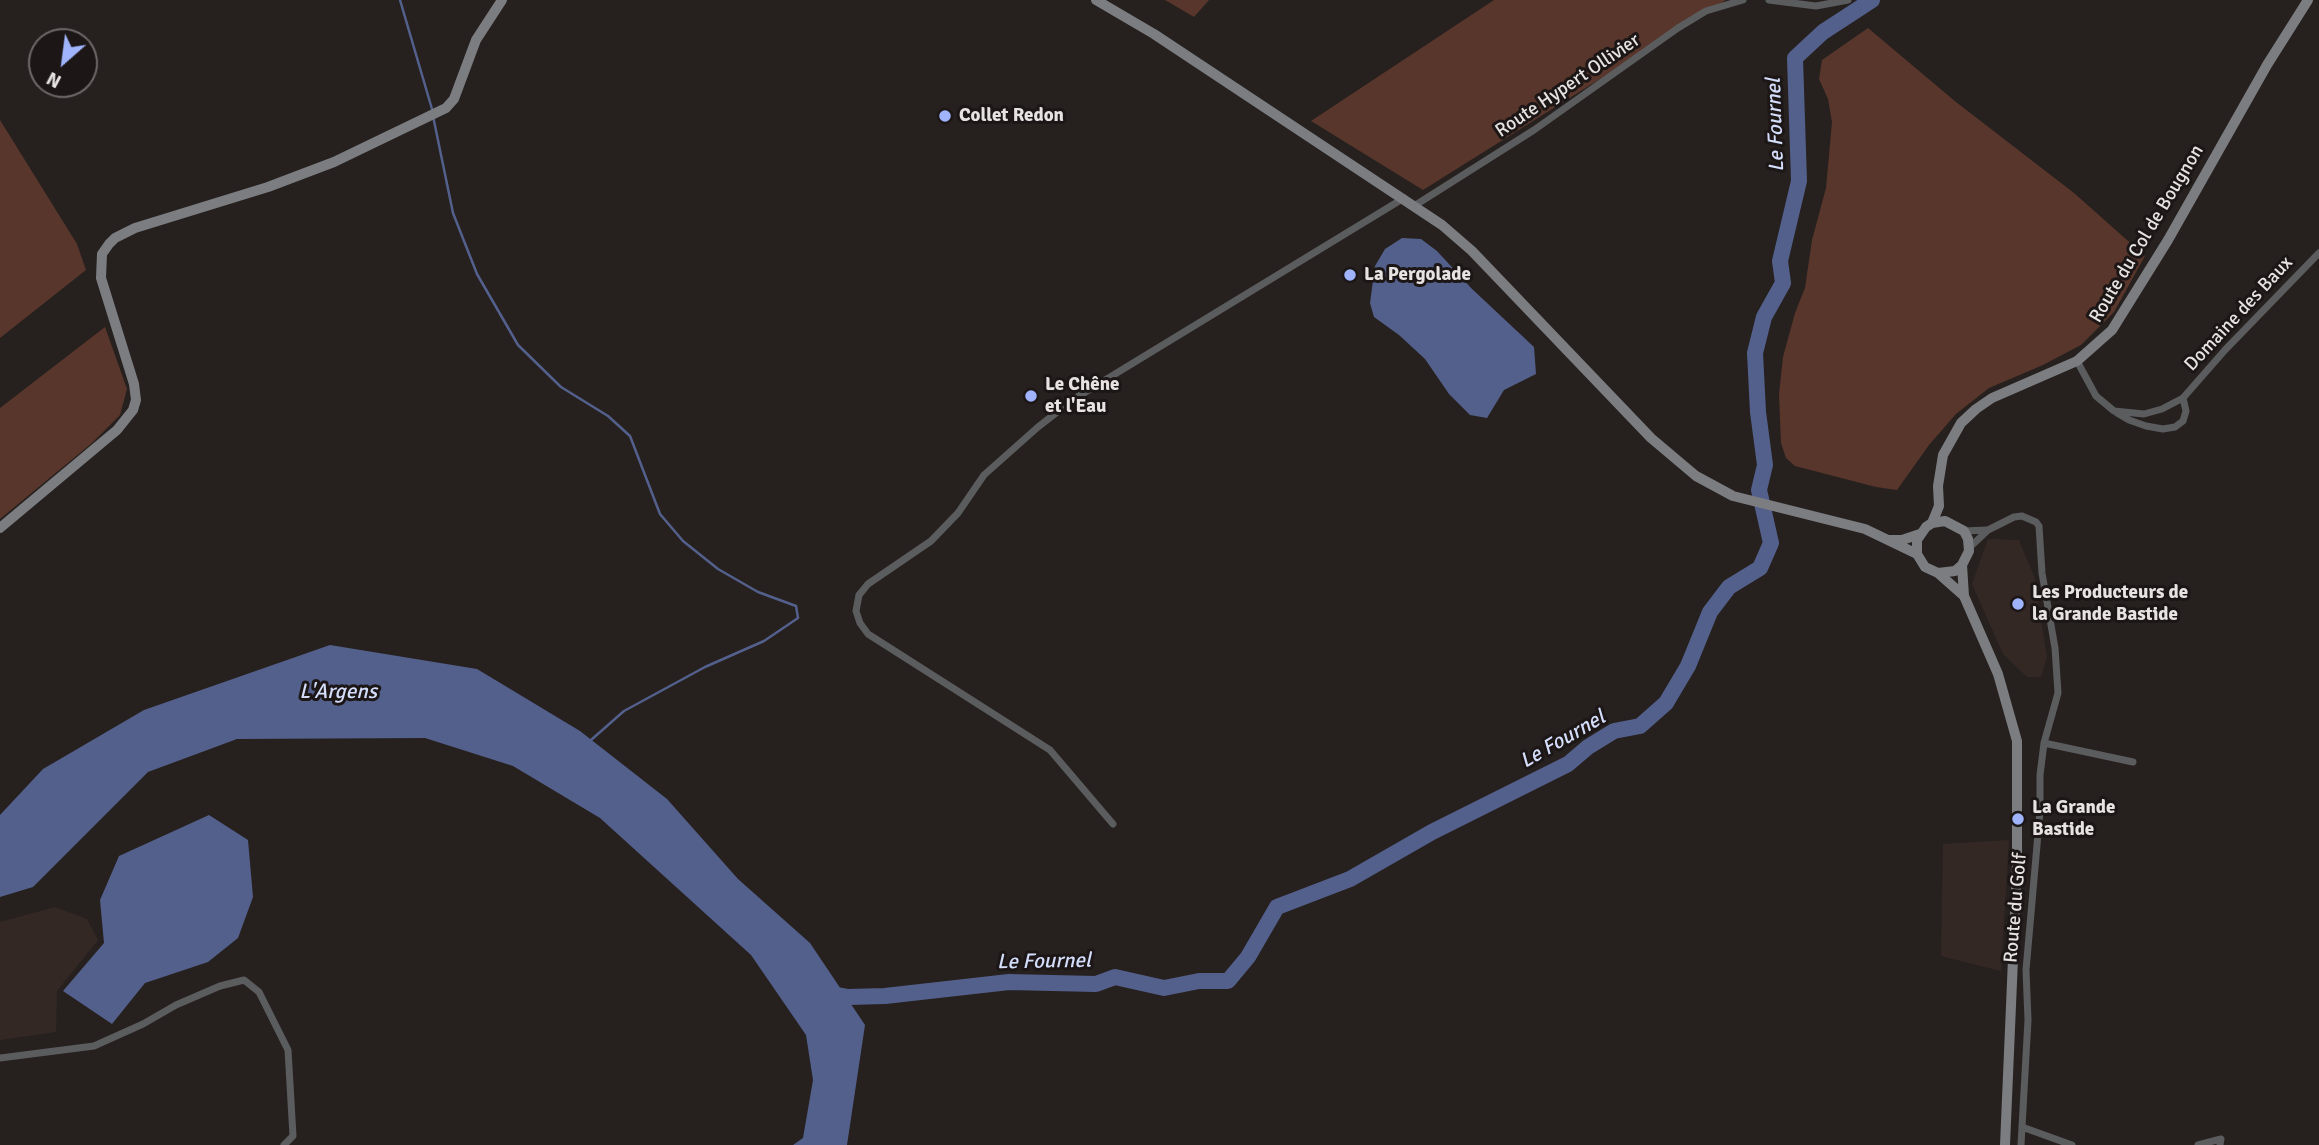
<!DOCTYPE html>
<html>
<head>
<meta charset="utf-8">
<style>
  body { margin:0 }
  #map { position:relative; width:2319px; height:1145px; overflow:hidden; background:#26211f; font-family:Signika,sans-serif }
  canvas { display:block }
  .north { position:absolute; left:28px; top:28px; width:70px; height:70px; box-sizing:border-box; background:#1c1716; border:2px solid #6d6968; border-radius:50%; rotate:208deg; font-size:19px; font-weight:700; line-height:28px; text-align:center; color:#e7e3e2 }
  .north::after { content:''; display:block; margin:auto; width:24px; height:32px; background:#a0b3fd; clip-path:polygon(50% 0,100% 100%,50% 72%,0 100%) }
</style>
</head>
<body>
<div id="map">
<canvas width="2319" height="1145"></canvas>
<div class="north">N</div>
</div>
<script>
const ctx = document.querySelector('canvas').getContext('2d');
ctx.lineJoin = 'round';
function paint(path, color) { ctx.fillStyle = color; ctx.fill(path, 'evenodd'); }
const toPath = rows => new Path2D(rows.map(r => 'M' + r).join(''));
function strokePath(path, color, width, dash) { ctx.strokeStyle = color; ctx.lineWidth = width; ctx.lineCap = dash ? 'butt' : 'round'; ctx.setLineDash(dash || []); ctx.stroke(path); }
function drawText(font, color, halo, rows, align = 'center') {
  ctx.font = font + ' Signika,sans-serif'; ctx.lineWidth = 6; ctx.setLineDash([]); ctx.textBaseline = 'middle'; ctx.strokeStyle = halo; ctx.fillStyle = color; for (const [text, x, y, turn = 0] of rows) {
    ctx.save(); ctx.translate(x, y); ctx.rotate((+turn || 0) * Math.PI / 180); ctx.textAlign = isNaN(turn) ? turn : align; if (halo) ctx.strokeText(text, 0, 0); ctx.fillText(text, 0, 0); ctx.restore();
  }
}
paint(toPath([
  [1988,539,2019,540,2034,576,2047,657,2041,677,2027,677,2003,654,1972,584],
  [2009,840,2001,971,1941,956,1943,844],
  [55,907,87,919,98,940,57,991,56,1032,0,1040,0,922]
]), '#342825');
paint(toPath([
  [1165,0,1209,0,1194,17],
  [1494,0,1726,0,1423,190,1311,121],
  [1868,28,1956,102,2074,193,2145,256,2114,312,2081,345,2043,365,1989,388,1956,414,1929,445,1897,490,1876,487,1795,466,1786,458,1781,443,1779,394,1783,357,1795,313,1805,288,1812,240,1826,188,1832,122,1828,99,1819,79,1822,60],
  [0,120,77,244,86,270,0,338],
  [105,327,127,389,120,415,92,443,0,519,0,408]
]), '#58362b');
paint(toPath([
  [1402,238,1421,239,1437,251,1471,288,1534,347,1536,374,1504,390,1487,418,1470,415,1449,394,1425,359,1399,335,1374,317,1370,303,1375,266,1385,249],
  [330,645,477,669,580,731,667,799,738,879,810,943,865,1025,847,1145,793,1145,803,1138,813,1080,806,1035,751,955,600,818,513,766,425,738,237,739,148,772,33,887,0,897,0,815,43,769,144,710],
  [209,815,248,840,253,897,238,938,208,962,145,983,112,1024,63,991,104,943,100,900,119,856]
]), '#54608c');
strokePath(toPath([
  [400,0,432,109],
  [433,116,453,213,477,274,518,345,561,387,608,416,630,436,660,514,683,541,718,569,758,592,796,606,798,618,764,641,705,667,624,711,591,740]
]), '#54608c', 2.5);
strokePath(toPath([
  [827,993,848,997,885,996,1009,982,1096,984,1115,977,1164,988,1199,981,1228,981,1248,957,1277,907,1350,879,1432,832,1568,764,1588,747,1614,731,1640,726,1666,703,1688,666,1710,612,1729,587,1760,568,1771,543,1759,490,1765,465,1758,412,1755,353,1764,317,1783,283,1780,261,1799,181,1795,58,1823,32,1872,0]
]), '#54608c', 16);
strokePath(toPath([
  [1769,0,1816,6,1848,0],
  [1414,206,1534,130,1678,28,1706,11,1743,0],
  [2077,361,2096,396,2114,411,2144,414,2162,409,2183,398,2225,350,2319,253],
  [2117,413,2129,420,2146,426,2163,429,2175,427,2183,421,2186,411,2183,398],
  [1964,531,1987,530],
  [1969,548,1988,530,2014,517,2022,516,2036,522,2039,526,2042,573,2055,648,2058,693,2044,743,2040,775,2040,811,2026,970,2028,1020,2021,1145],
  [2044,743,2133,762],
  [1113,824,1050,750,868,634,860,623,856,611,859,595,868,584,931,541,958,513,984,475,1038,427,1074,399,1404,198],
  [0,1058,94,1046,143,1024,176,1005,220,986,244,980,259,992,288,1050,293,1136,284,1145],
  [2022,1127,2072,1145],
  [2198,1145,2221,1139,2220,1145]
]), '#5b5c5e', 7);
strokePath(toPath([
  [1096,0,1154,34,1442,225,1472,251,1651,438,1696,476,1733,496,1865,529,1917,554],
  [1932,523,1939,506,1938,486,1943,455,1961,423,1976,409,1992,398,2077,361,2112,330,2168,240,2267,65,2308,0],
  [0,528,117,430,133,410,136,400,134,384,101,278,102,254,109,244,115,238,135,228,268,187,334,162,446,108,454,99,476,40,502,0],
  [1890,540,1902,540,1920,534],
  [1962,565,1964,596],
  [1938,573,1955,571,1962,565,1969,551,1968,539,1964,531,1945,521,1932,523,1926,527,1917,540,1917,554,1925,567,1938,573,1964,596,1998,674,2017,741,2017,866,2005,1145]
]), '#7b7d80', 10);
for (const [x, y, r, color] of [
  [945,116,7,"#a0b3fd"],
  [1350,275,7,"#a0b3fd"],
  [1031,396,7,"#a0b3fd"],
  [2018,604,7,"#a0b3fd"],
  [2018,819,7,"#a0b3fd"]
]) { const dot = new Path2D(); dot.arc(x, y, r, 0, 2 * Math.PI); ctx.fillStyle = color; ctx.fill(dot); strokePath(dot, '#1c1716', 2.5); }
drawText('19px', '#e7e3e2', '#1c1716', [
  ["Route Hypert Ollivier",1568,86,-34],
  ["Route du Col de Bougnon",2147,234,-59],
  ["Domaine des Baux",2239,314,-47],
  ["Route du Golf",2016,908,-85]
]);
drawText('bold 19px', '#e7e3e2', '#1c1716', [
  ["Collet Redon",959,116],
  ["La Pergolade",1364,275],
  ["Le Chêne",1045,385],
  ["et l'Eau",1045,407],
  ["Les Producteurs de",2032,593],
  ["la Grande Bastide",2032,615],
  ["La Grande",2032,808],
  ["Bastide",2032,830]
], 'left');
drawText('italic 21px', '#d4ddfa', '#1c1716', [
  ["Le Fournel",1776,125,-92],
  ["L'Argens",338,692],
  ["Le Fournel",1563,740,-30],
  ["Le Fournel",1044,962,-1]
]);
</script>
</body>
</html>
